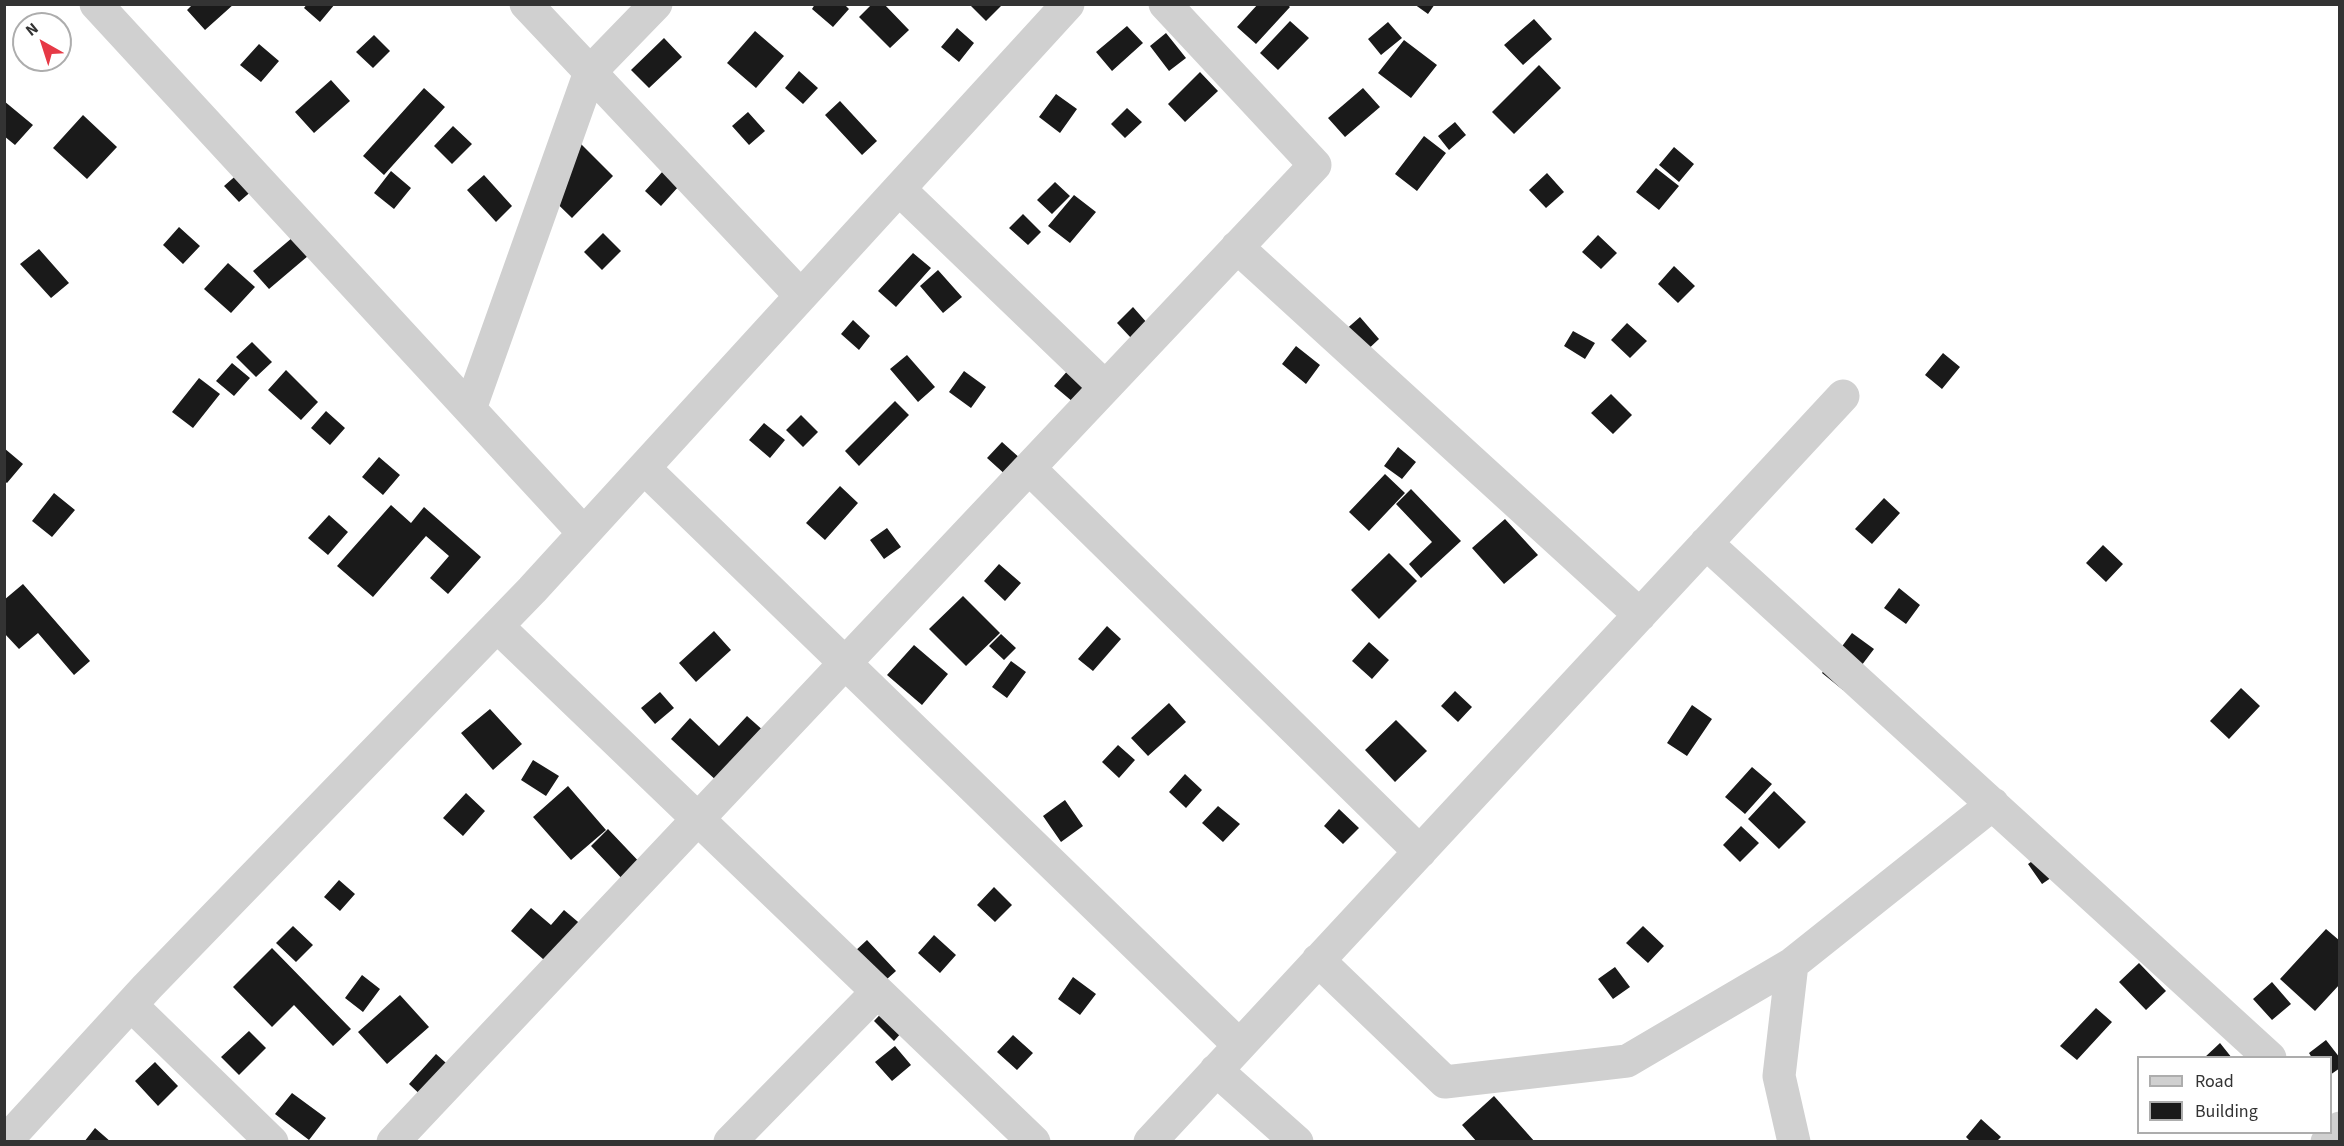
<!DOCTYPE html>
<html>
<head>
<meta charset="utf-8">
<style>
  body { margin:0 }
  #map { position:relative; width:2344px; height:1146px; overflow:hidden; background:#fff; font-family:"Source Sans 3",sans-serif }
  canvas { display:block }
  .frame { position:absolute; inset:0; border:6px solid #333; pointer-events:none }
  .legend { position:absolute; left:2137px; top:1056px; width:195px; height:78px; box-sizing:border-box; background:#fff; border:2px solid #adadad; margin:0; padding:8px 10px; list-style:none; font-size:18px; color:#333 }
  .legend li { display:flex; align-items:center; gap:12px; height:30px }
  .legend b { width:30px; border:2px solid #adadad }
  .north { position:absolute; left:12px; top:12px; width:60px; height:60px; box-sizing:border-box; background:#fff; border:2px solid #adadad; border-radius:50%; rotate:321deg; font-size:16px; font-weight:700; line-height:24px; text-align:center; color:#333 }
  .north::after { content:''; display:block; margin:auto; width:21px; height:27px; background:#e63946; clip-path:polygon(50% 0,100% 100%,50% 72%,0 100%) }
</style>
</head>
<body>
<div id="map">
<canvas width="2344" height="1146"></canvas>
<div class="frame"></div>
<ul class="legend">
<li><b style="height:8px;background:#d0d0d0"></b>Road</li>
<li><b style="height:16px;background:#1a1a1a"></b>Building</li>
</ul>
<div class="north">N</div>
</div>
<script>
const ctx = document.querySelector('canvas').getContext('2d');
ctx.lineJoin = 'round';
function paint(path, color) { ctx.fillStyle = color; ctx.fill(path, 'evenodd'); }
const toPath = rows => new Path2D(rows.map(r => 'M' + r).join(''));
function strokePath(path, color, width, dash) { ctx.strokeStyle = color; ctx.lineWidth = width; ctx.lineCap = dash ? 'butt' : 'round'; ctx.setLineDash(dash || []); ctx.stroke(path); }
paint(toPath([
  [193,4,234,4,205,30,187,10],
  [307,4,335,4,320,22,304,8],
  [815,4,844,4,849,9,833,27,812,9],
  [872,4,884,4,909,30,890,48,859,17],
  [969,4,1003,4,986,21],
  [1258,4,1287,4,1290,7,1256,44,1237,27],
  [1414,4,1435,4,1428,14],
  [1534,19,1552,39,1523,65,1504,45],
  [1290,21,1309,38,1278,70,1260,53],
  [1388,22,1402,38,1381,55,1368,39],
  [1127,26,1143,43,1112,71,1096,52],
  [957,28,974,43,959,62,941,47],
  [755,31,784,56,756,88,727,63],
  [1166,33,1186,58,1169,71,1150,46],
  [374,35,390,51,373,68,356,52],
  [664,38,682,57,649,88,631,70],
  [1404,40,1437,65,1411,98,1378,73],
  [259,44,279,61,261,82,240,65],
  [1539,65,1561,88,1514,134,1492,112],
  [799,71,818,88,803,104,785,88],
  [1200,72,1218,91,1185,122,1168,104],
  [331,80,350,101,314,133,295,112],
  [424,88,445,107,384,175,363,156],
  [1363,88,1380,107,1345,137,1328,118],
  [1056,94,1077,109,1060,133,1039,117],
  [4,101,33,125,15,145,4,136],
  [840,101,877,141,862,155,825,115],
  [1127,108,1142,122,1125,138,1111,124],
  [748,112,765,131,749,145,732,126],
  [83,115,117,147,87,179,53,148],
  [1455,122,1466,135,1449,150,1438,136],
  [453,126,472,144,452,164,434,146],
  [1424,136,1446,153,1417,191,1395,174],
  [578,141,613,176,572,218,536,183],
  [1674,147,1694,164,1679,182,1659,165],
  [255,159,270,175,239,202,224,186],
  [1656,168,1679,186,1659,210,1636,192],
  [391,171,411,188,394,209,374,193],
  [663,171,679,186,661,206,645,191],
  [1547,173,1564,192,1546,208,1529,190],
  [484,175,512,206,496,222,467,190],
  [1055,182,1070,196,1052,214,1037,200],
  [1074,195,1096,212,1070,243,1048,226],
  [1023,214,1041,232,1028,245,1009,228],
  [179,227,200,246,183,264,163,245],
  [299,232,315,250,269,289,253,271],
  [603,233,621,251,602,270,584,252],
  [1598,235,1617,253,1601,269,1582,252],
  [39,249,69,283,51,298,20,264],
  [913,253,931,268,896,307,878,291],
  [228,263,255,287,231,313,204,289],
  [1674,266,1695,286,1678,303,1658,284],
  [938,270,962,297,943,313,920,286],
  [1133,307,1148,324,1132,339,1117,323],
  [1360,317,1379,339,1363,354,1343,332],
  [853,320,870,336,859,350,841,334],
  [1627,323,1647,341,1630,358,1611,340],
  [1573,331,1595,343,1585,359,1564,346],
  [252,342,272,362,256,377,236,357],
  [1296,346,1320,365,1306,384,1282,364],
  [1943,353,1960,367,1942,389,1925,375],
  [907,355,935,387,918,402,890,369],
  [232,363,250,378,234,396,216,381],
  [1070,368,1088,385,1073,402,1054,386],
  [286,370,318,402,301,420,268,390],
  [964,371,986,387,971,408,949,392],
  [199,378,220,394,193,428,172,412],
  [1611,394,1632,415,1613,434,1591,413],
  [895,401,909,415,859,466,845,451],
  [326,411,345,428,330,445,311,428],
  [801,415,818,432,803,447,786,430],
  [764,423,785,440,770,458,749,440],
  [1002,442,1022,460,1007,476,987,458],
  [1398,447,1416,462,1402,479,1384,466],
  [4,448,23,464,7,483,4,481],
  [379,457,400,475,383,495,362,477],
  [1385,474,1405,493,1369,531,1349,512],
  [840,486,858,503,825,540,806,523],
  [1411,489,1461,541,1421,578,1409,564,1432,542,1396,504],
  [54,493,75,510,52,537,32,521],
  [1884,498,1900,513,1872,544,1855,529],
  [391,505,411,523,424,507,481,557,448,594,430,578,449,556,426,536,373,597,337,566],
  [329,515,348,532,328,555,308,538],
  [1505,519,1538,555,1504,584,1472,548],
  [887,528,901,547,884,559,870,540],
  [2103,545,2123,564,2106,582,2086,563],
  [1389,553,1417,581,1379,619,1351,590],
  [999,564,1021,583,1005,601,984,581],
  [23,584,90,661,74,675,38,633,19,649,4,633,4,600],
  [1899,588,1920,605,1906,624,1884,608],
  [963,596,1000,633,966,666,929,629],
  [1107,626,1121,639,1093,671,1078,659],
  [714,631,731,650,696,682,679,663],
  [1852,633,1874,649,1843,690,1822,673],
  [1001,634,1016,648,1004,660,989,646],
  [1369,642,1389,660,1372,679,1352,661],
  [914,645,948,674,922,705,887,675],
  [1011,661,1026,672,1007,698,992,687],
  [2241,688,2260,706,2229,739,2210,721],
  [1455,691,1472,707,1458,722,1441,706],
  [660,692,674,708,655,724,641,708],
  [1169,703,1186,722,1148,756,1131,738],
  [1692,705,1712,719,1687,756,1667,743],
  [490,709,522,744,493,770,461,733],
  [747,716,765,732,718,782,671,739,690,718,719,746],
  [1396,720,1427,751,1395,782,1365,750],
  [1118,745,1135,760,1119,778,1102,762],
  [533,760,559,776,546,796,521,780],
  [1752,767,1772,784,1745,814,1725,797],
  [1185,774,1202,790,1186,808,1169,792],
  [568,786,606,830,571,860,533,817],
  [1774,791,1806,822,1779,849,1748,819],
  [466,793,485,811,463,836,443,818],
  [1065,800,1083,826,1061,842,1043,816],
  [1218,806,1240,824,1223,842,1202,823],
  [1339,809,1359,828,1343,844,1324,826],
  [1741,826,1759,843,1740,862,1723,845],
  [608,829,645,868,628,885,591,846],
  [2047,851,2061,871,2042,884,2028,864],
  [339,880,355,894,340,911,324,897],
  [994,887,1012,905,995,922,977,905],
  [531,908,551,925,564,910,584,927,551,966,511,931],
  [293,926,313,945,296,962,276,943],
  [1643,926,1664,946,1648,963,1626,943],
  [2326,929,2340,941,2340,984,2315,1011,2280,979],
  [934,935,956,955,940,973,918,953],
  [867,940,896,971,868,996,840,965],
  [272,948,351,1029,333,1046,294,1005,272,1027,233,987],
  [2139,963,2166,991,2146,1010,2119,982],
  [1615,967,1630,987,1613,999,1598,979],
  [362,975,380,989,363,1012,345,998],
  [1073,977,1096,994,1080,1015,1058,999],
  [2272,982,2291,1004,2272,1020,2253,999],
  [400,995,429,1027,387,1064,358,1032],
  [890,1004,910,1023,894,1041,874,1021],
  [2096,1008,2112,1022,2077,1060,2060,1046],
  [249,1031,266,1048,239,1075,221,1057],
  [1013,1035,1033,1053,1017,1070,997,1052],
  [2326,1040,2340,1058,2340,1068,2330,1075,2330,1058,2312,1058,2309,1053],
  [2220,1043,2232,1058,2204,1058],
  [895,1046,911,1065,892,1081,875,1062],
  [436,1054,455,1071,427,1101,409,1084],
  [155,1062,178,1086,158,1106,135,1081],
  [292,1093,326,1118,309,1140,275,1114],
  [1494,1096,1535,1142,1477,1142,1462,1125],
  [1981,1119,2001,1137,1996,1142,1971,1142,1966,1137],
  [95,1128,111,1142,84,1142]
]), '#1a1a1a');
strokePath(toPath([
  [96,4,584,533],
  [526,4,801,296],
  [899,189,1105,387],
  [1237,247,1640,615],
  [470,409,590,72,656,4],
  [644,468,1239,1045],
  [1029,468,1420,852],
  [1706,543,2270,1058],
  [497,626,1034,1142],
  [1318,960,1445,1082,1627,1061,1792,964],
  [131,1005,272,1142],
  [1216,1070,1297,1142],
  [5,1142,147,987,532,590,1068,4],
  [393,1142,1315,165,1165,4],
  [730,1142,877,992],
  [1150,1142,1843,396],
  [1794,1142,1779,1076,1792,964,1993,804],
  [2327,1142,2340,1128]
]), '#d0d0d0', 33);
</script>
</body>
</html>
